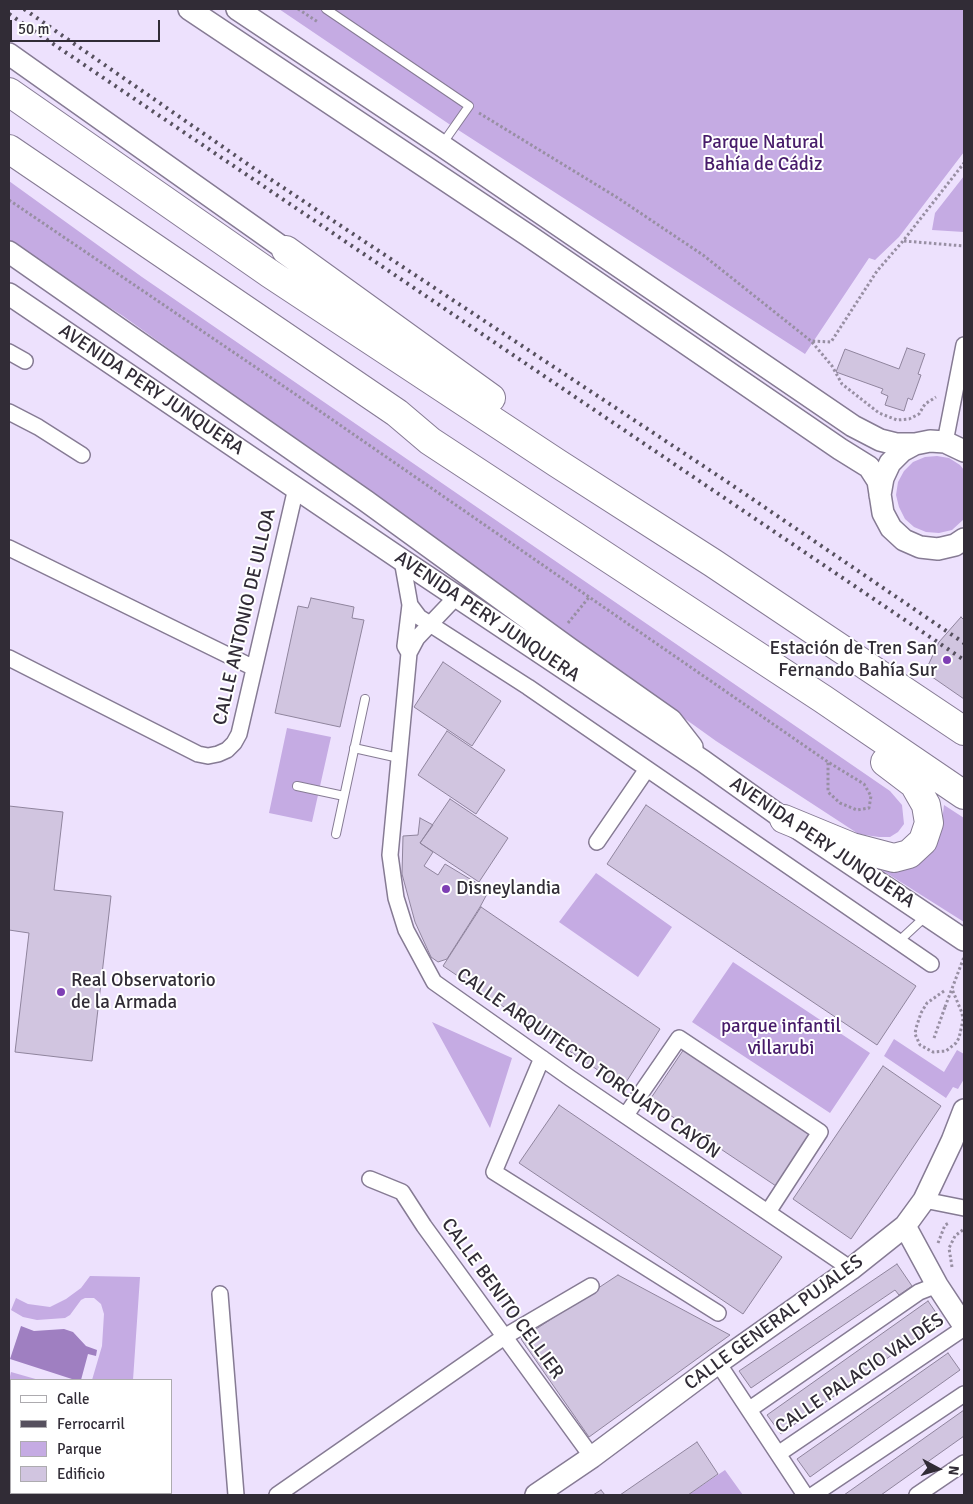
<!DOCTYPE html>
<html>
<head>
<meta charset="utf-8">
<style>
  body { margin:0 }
  #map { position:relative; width:973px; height:1504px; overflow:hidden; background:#ede1fd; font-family:Signika,sans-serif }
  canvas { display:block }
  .frame { position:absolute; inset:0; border:10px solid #312c36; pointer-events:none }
  .legend { position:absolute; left:10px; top:1379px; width:162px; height:115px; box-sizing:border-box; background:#fff; border:1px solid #adabaf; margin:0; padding:6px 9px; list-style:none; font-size:15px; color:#312c36 }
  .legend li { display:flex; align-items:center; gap:10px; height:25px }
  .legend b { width:25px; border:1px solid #adabaf }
  .north { position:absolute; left:913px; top:1444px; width:50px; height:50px; -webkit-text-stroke:4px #fff; paint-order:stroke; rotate:96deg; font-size:14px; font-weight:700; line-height:20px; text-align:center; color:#312c36 }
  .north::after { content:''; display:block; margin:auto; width:18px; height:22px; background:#312c36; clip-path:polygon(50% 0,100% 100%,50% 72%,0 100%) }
  .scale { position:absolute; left:10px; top:20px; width:150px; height:22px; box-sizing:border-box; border:2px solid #312c36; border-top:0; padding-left:6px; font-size:15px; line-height:18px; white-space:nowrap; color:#312c36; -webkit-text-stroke:4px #fff; paint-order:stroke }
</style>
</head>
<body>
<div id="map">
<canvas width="973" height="1504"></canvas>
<div class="frame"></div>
<ul class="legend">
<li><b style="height:6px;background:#fff"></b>Calle</li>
<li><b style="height:6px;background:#56505e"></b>Ferrocarril</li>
<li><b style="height:14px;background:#c5abe3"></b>Parque</li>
<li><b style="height:14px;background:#d1c5e0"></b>Edificio</li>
</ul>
<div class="north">N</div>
<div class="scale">50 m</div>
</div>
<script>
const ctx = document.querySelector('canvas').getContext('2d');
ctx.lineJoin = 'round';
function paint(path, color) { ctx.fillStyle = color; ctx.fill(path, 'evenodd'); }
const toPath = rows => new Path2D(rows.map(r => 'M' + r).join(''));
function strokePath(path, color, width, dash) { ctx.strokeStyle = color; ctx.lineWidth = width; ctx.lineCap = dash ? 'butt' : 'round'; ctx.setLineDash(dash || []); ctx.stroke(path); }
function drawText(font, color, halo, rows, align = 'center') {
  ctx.font = font + ' Signika,sans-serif'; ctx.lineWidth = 4; ctx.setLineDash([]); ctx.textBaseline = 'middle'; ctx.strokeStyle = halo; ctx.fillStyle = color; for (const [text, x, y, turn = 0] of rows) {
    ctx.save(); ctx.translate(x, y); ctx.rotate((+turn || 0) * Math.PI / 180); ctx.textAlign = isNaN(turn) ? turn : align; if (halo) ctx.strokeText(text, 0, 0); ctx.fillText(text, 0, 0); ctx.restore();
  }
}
paint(toPath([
  [279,9,964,9,964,152,899,237,875,260,869,258,805,354,449,124],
  [964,176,964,232,932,230,935,213],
  [9,181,142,277,890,791,902,805,904,824,898,832,890,837,879,837,858,834,854,831,716,741,123,316,9,244],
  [937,456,949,458,960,465,964,470,964,519,952,530,939,533,926,532,914,527,905,519,899,507,896,495,898,482,904,471,913,462,925,457],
  [287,728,331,737,312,822,269,813],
  [944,805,964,818,964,922,869,862,941,829],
  [596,873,672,927,638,977,559,922],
  [733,962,870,1053,830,1113,692,1022],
  [432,1022,512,1058,490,1128],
  [894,1039,944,1072,957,1050,964,1054,964,1079,958,1089,953,1087,946,1098,884,1056],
  [90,1276,140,1277,133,1380,92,1380,102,1346,104,1314,101,1304,94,1298,85,1298,81,1300,70,1315,65,1318,37,1320,23,1317,11,1310,16,1298,28,1304,50,1307,66,1299,81,1288],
  [11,1372,39,1380,11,1380,11,1396,9,1395,9,1381],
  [9,1451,11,1451,11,1493,80,1493,79,1495,9,1495],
  [725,1470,743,1495,688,1495]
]), '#c5abe3');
paint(toPath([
  [21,1326,34,1331,64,1329,73,1332,86,1346,97,1350,96,1356,88,1354,81,1380,75,1380,10,1359]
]), '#9f7fc1');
const building = toPath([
  [907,348,925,354,918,374,921,375,912,400,908,398,904,411,885,405,888,396,881,393,883,389,836,372,845,349,899,369,907,348],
  [311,598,354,607,352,618,364,620,340,727,275,713,298,606,308,608,311,598],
  [961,617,964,620,964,699,925,672,939,642,961,617],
  [443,662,501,701,472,746,414,707,443,662],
  [447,731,505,770,476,814,418,775,447,731],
  [450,799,508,838,479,882,420,843,450,799],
  [646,805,916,986,877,1045,607,864,646,805],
  [9,806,63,812,54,890,111,896,92,1061,15,1052,29,933,9,930,9,806],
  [420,818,433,825,420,843,433,852,424,866,438,875,445,864,480,885,487,884,487,894,480,907,447,959,438,962,431,957,415,922,402,874,403,836,418,835,420,818],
  [481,907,660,1029,623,1087,443,966,481,907],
  [684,1049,811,1133,776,1186,649,1101,684,1049],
  [883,1066,941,1106,851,1239,793,1199,883,1066],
  [559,1105,782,1257,743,1314,519,1163,559,1105],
  [897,1264,912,1286,899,1295,895,1290,751,1388,739,1371,897,1264],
  [618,1275,730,1335,589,1437,521,1339,618,1275],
  [928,1301,941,1320,781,1434,767,1415,928,1301],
  [948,1353,960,1370,810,1477,797,1459,948,1353],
  [964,1410,964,1436,881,1495,844,1495,964,1410],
  [697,1442,718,1474,688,1495,620,1495,697,1442],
  [601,1490,605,1495,593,1495,601,1490]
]);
paint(building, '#d1c5e0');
strokePath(building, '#8f849d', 1);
const lane = toPath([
  [326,9,469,106,443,143],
  [354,748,399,758],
  [297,786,344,796],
  [336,834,365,699],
  [898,942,926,916]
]);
const street = toPath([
  [9,352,25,361],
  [9,412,38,427,82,455],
  [945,442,964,345],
  [9,548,254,668],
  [402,560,410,605,405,646,409,653],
  [456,597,417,638,409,653,390,855,396,898,406,930,434,982,570,1078,851,1269],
  [410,605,419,617,528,687,931,964],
  [9,658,198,754,208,756,218,754,227,750,234,743,239,734,296,488],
  [597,842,647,769],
  [542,1058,494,1172,718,1313],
  [626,1115,679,1038,820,1132,768,1212],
  [370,1179,402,1192,424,1226,592,1457],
  [924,1200,964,1208],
  [220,1294,236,1495],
  [718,1363,805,1495],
  [750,1409,919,1292,937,1285],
  [778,1454,964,1328],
  [277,1495,504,1337,591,1286],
  [813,1495,964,1394],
  [917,1495,964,1463]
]);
const secondary = toPath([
  [189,9,529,236,840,449,869,467,878,481,883,513,891,528,904,540,920,547,938,549,955,545,964,539],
  [237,9,441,145,853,426,880,440,896,444,915,444,930,441,945,442,964,451],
  [9,54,286,250],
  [9,252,366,501,570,649,671,720,692,747],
  [9,294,402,560,703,761,784,819,964,940],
  [880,495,883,478,890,463,902,451,915,444],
  [905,1226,937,1285,964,1326],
  [536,1495,592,1457,718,1363,851,1269,905,1226,924,1200,952,1141,964,1110]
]);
const highway = toPath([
  [9,92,269,273,557,463,713,563,964,731],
  [9,149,397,413,430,441,823,699,964,795],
  [286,250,491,398],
  [784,819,852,847,894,858,909,854,923,841,929,823,926,805,914,784,885,762]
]);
strokePath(lane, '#867b94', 10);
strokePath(street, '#867b94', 18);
strokePath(secondary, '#867b94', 24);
strokePath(highway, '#867b94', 30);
strokePath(toPath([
  [298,9,318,22],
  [479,113,618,198,703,255,811,341,831,342,877,271,903,241,964,163],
  [9,200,298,396,828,762,864,784,871,796,869,808,857,810,840,803,828,792,828,762],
  [904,241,964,246],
  [812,342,832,366,842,384,879,413,897,420,909,419,919,414,925,404,936,397],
  [568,623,590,596],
  [944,991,927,1003,921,1013,916,1028,915,1034,920,1045,933,1052,946,1051,956,1043,959,1038,963,1020,962,1013,952,989],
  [934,1038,945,1007],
  [938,1243,945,1225,949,1223],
  [952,1267,949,1248,955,1236,964,1229]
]), '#988fa3', 3, [2.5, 2.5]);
strokePath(lane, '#fff', 8);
strokePath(street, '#fff', 15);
strokePath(secondary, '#fff', 21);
strokePath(highway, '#fff', 28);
strokePath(toPath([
  [24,9,249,165,726,481,964,643],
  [9,14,964,660]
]), '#56505e', 4, [2.5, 5]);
strokePath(toPath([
  [945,1007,964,957]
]), '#988fa3', 3, [2.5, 2.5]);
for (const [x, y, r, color] of [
  [947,660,5,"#7e3fb4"],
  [446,889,5,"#7e3fb4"],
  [61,992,5,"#7e3fb4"]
]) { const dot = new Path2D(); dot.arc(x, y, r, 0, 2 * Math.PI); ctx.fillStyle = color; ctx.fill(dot); strokePath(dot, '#fff', 2); }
drawText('19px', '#471b6a', '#fff', [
  ["Parque Natural",763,143],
  ["Bahía de Cádiz",763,165],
  ["parque infantil",781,1027],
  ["villarubi",781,1049]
]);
drawText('19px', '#312c36', '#fff', [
  ["AVENIDA PERY JUNQUERA",151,390,34],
  ["CALLE ANTONIO DE ULLOA",245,617,-77],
  ["AVENIDA PERY JUNQUERA",487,617,34],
  ["AVENIDA PERY JUNQUERA",822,843,34],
  ["CALLE ARQUITECTO TORCUATO CAYÓN",588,1064,35],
  ["CALLE BENITO CELLIER",502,1299,54],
  ["CALLE GENERAL PUJALES",774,1323,-36],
  ["CALLE PALACIO VALDÉS",860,1374,-34]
]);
drawText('19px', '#312c36', '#fff', [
  ["Estación de Tren San",937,649,"right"],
  ["Fernando Bahía Sur",937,671,"right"],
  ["Disneylandia",456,889],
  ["Real Observatorio",71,981],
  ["de la Armada",71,1003]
], 'left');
</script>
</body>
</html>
